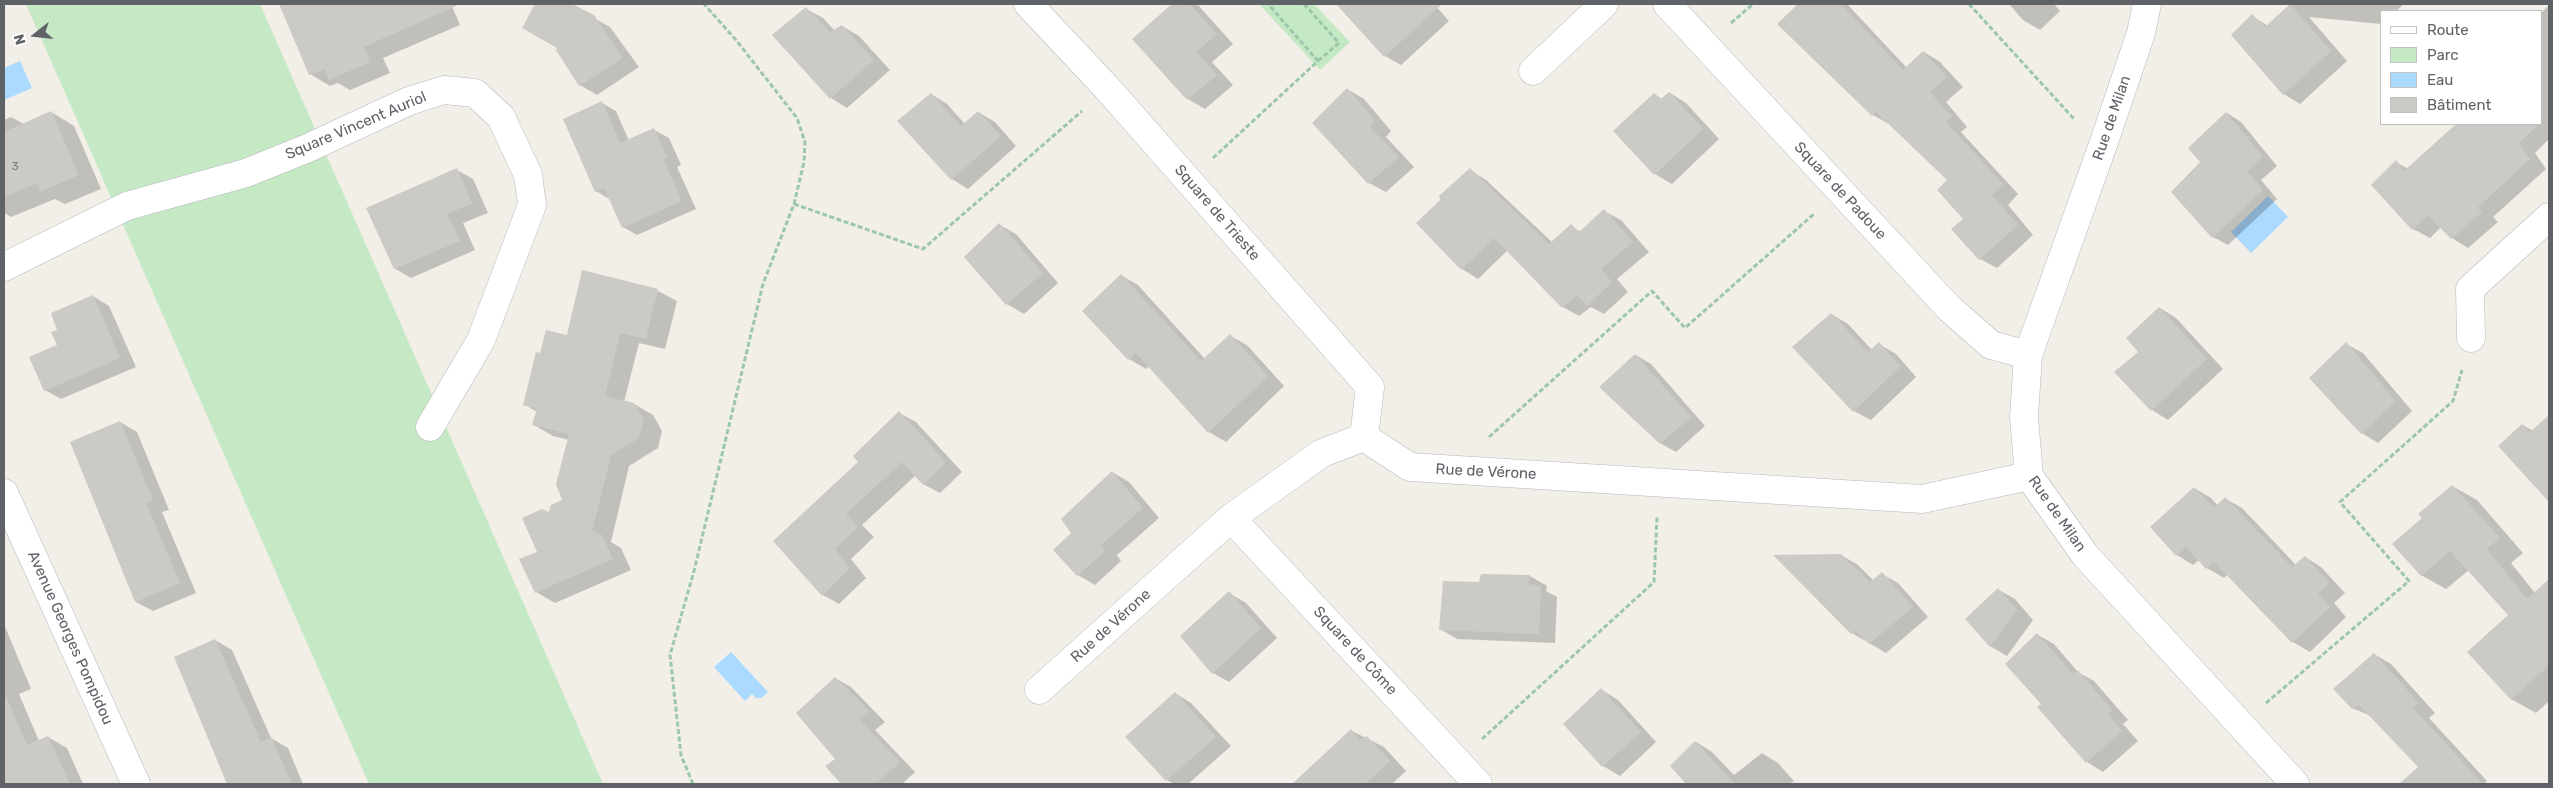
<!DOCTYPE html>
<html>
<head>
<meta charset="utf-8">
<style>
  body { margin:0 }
  #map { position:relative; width:2553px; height:788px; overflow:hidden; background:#f1efe8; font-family:Rubik,sans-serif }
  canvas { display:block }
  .frame { position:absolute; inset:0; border:5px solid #5f6368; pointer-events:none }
  .legend { position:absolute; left:2380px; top:10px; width:162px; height:115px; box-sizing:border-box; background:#fff; border:1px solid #bfc1c3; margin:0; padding:6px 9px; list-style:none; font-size:15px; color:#5f6368 }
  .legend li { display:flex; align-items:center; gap:10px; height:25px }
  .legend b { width:25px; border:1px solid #bfc1c3 }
  .north { position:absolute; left:10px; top:10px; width:50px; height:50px; -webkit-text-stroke:4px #fff; paint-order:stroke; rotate:254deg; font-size:14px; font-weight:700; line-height:20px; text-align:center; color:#5f6368 }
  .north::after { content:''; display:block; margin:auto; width:18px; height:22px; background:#5f6368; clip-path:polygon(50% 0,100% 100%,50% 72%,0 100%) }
</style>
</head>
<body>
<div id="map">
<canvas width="2553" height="788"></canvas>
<div class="frame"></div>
<ul class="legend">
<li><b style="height:6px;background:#fff"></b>Route</li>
<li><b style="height:14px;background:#c5e8c5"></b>Parc</li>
<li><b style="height:14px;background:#aadaff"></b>Eau</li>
<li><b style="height:14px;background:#cccac5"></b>Bâtiment</li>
</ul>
<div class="north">N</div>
</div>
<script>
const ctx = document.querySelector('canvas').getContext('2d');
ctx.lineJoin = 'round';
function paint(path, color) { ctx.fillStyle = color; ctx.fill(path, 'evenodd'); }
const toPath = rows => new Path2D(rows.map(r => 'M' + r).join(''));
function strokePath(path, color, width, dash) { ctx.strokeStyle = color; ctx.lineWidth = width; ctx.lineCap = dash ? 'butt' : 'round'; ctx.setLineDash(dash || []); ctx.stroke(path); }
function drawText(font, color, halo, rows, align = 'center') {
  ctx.font = font + ' Rubik,sans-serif'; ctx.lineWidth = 4; ctx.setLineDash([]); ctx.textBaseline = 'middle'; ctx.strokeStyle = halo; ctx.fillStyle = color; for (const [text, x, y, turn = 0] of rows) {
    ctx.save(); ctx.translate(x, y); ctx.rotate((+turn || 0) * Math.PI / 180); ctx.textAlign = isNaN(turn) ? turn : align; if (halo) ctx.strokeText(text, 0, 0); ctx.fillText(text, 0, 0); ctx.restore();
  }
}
paint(toPath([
  [26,4,260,4,603,784,369,784],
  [1259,4,1314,4,1350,42,1320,70]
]), '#c5e8c5');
paint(toPath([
  [20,61,32,88,4,100,4,68],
  [2268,196,2288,217,2251,253,2231,232],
  [731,652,768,692,761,698,756,698,752,694,745,701,714,667]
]), '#aadaff');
paint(toPath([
  [290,4,451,4,460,25,383,58,390,73,350,90,338,83,330,86,310,74,282,7],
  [536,4,569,4,610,27,639,67,597,95,580,85,558,48,523,28],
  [1174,4,1195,4,1199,6,1233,44,1212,62,1233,85,1205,109,1188,99,1133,39],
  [1350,4,1434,4,1449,21,1401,65,1385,56,1344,10],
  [1800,4,1847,4,1907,68,1924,52,1940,62,1963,87,1946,102,1967,127,1961,132,2018,194,2008,205,2033,235,1997,268,1980,259,1949,180,1889,124,1873,115,1779,24],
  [2009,4,2054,4,2060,11,2040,30,2023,20],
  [2291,4,2404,4,2396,11,2382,11,2381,24,2309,17,2347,61,2300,104,2284,94,2252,16,2268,26],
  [2549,5,2549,139,2535,153,2546,169,2493,217,2498,222,2468,248,2452,238,2441,227,2430,238,2413,229,2396,162,2408,169,2458,124,2542,124,2542,12],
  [806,9,823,18,835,31,842,26,859,36,890,70,847,108,831,98],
  [1347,89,1364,99,1391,131,1386,137,1414,167,1386,192,1369,183],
  [1670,93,1686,103,1719,139,1672,184,1655,174,1654,94,1662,99],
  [931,94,947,104,965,124,978,112,995,122,1016,146,968,189,952,179],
  [602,103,616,111,629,141,654,130,669,138,681,165,677,167,696,209,637,235,623,227,611,200,596,191],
  [51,112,74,126,101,189,65,204,55,199,11,217,4,213,4,120,11,117,24,124],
  [2227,113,2241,122,2277,166,2261,180,2277,199,2228,245,2213,237,2173,192,2202,163],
  [457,170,473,179,488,213,463,223,475,250,411,278,394,268],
  [1470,170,1486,180,1553,243,1571,226,1581,232,1604,211,1621,220,1649,252,1617,279,1628,292,1604,314,1591,307,1579,316,1563,307,1508,250,1478,279,1462,269],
  [1000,225,1016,234,1058,283,1024,314,1007,304,966,257],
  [583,272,658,291,677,301,665,349,639,343,624,402,634,404,653,415,662,431,658,448,629,466,611,542,621,548,631,570,555,603,536,592,550,514,564,500,569,440,553,436,534,425,537,412,524,404,541,354,568,337],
  [1122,276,1138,285,1205,359,1230,336,1247,345,1284,386,1226,442,1209,432,1149,366,1146,369,1129,359,1084,311],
  [93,296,109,306,136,367,61,399,45,390,59,346,59,330],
  [2160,308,2176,318,2223,369,2168,420,2152,410,2140,352],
  [1831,314,1848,324,1872,350,1879,344,1896,354,1916,377,1871,420,1854,411],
  [2346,344,2363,353,2412,411,2378,443,2362,433],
  [1636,355,1651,364,1705,426,1676,452,1660,443],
  [899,413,916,422,962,472,940,493,923,484,916,475,862,525,874,537,851,559,866,578,839,604,823,595,775,541,859,462],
  [2549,416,2549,496,2541,491,2523,425,2533,431],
  [120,422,137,432,169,510,162,512,196,593,153,611,136,602],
  [1112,472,1129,482,1159,518,1117,555,1121,561,1095,585,1078,575,1055,550,1073,533],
  [2452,486,2477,500,2523,553,2511,563,2535,593,2549,580,2549,701,2536,713,2511,699,2510,615,2469,570,2446,589,2421,575,2423,518],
  [2194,488,2211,498,2218,506,2226,499,2242,508,2296,565,2305,557,2321,567,2345,593,2334,603,2346,617,2310,652,2293,642,2228,574,2224,578,2207,568,2199,560,2193,565,2177,555],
  [1841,555,1858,565,1874,581,1882,574,1898,583,1928,617,1886,653,1852,633],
  [1482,575,1530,576,1547,586,1546,591,1557,597,1555,643,1457,639,1440,629,1480,584],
  [1999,590,2015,599,2033,620,2007,656,1990,646],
  [1229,593,1246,603,1277,638,1229,682,1213,673],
  [4,624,31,689,19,694,39,741,48,737,67,748,83,784,4,784],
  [2038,635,2054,644,2078,672,2094,681,2128,720,2123,724,2138,741,2103,772,2087,762,2039,708,2043,704],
  [215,640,232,650,271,738,288,748,303,784,237,784,226,778],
  [2374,654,2391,664,2435,713,2429,718,2487,781,2484,784,2401,784,2420,767,2371,716,2352,708],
  [835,678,851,687,885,722,875,730,915,772,902,784,843,784,826,766,836,759],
  [1602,690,1618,700,1656,742,1620,776,1603,766,1564,724],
  [1175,693,1191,703,1231,746,1188,784,1174,784,1167,780],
  [1352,731,1384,747,1406,771,1392,784,1321,784,1309,770],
  [1696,742,1712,752,1734,775,1762,753,1778,763,1794,781,1789,784,1688,784,1672,766]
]), '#0003');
paint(toPath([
  [279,4,460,4,364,47,370,62,329,80,325,69,309,75],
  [535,4,572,4,594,15,623,58,579,86,556,50,557,48,522,28],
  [1172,4,1190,4,1217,34,1196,52,1217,75,1187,100,1132,39],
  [1336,4,1442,4,1384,57],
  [1798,4,1841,4,1903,70,1923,51,1947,77,1930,92,1952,117,1946,122,2003,184,1992,195,2018,225,1979,260,1951,229,1963,219,1937,190,1947,180,1876,112,1872,116,1777,24],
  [2290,4,2331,51,2283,95,2231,35,2252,14,2265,27],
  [806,7,830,32,842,25,874,60,830,99,772,35],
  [1347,88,1375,120,1370,127,1399,157,1368,184,1312,123],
  [1669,92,1703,129,1654,175,1613,131,1654,93,1661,99],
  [931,93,961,126,978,111,1001,136,951,180,897,121],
  [602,101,620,143,654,128,667,157,663,159,682,201,622,228,604,188,595,192,563,119],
  [51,111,79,175,40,192,37,183,4,197,4,132],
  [2226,112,2263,157,2247,171,2263,190,2212,238,2171,192,2200,162,2188,148],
  [2456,124,2539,124,2519,143,2530,159,2478,207,2482,212,2451,239,2428,215,2412,230,2371,185,2396,160,2404,171],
  [457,168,472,203,447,214,460,241,394,269,366,208],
  [1470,168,1549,244,1571,224,1579,232,1604,209,1633,242,1601,269,1612,282,1587,306,1577,295,1562,308,1494,238,1461,270,1416,223,1440,200,1439,196],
  [999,223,1043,273,1006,305,964,257],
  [582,270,658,289,646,339,620,333,605,396,634,403,644,419,639,438,611,455,592,531,602,535,613,559,535,593,519,559,537,552,522,518,542,509,549,512,551,505,562,500,556,484,569,434,532,425,537,409,523,405,536,352,540,353,546,330,567,335],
  [1121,274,1201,361,1230,334,1268,376,1208,433,1136,353,1128,360,1082,311],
  [93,295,120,358,44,391,29,357,57,345,51,332,57,330,51,313],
  [2159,307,2207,359,2151,411,2114,372,2138,352,2126,338],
  [1831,313,1868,352,1879,342,1900,367,1853,412,1792,347],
  [2346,342,2396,401,2361,434,2309,378],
  [1635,354,1691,417,1660,444,1599,387],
  [899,411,946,462,923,485,902,462,846,514,858,527,835,549,850,568,822,596,773,541,858,462,853,456],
  [2549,415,2549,502,2498,446,2522,424,2530,432],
  [120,421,153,500,146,503,180,583,135,602,70,442],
  [1112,471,1143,508,1101,545,1105,551,1077,576,1053,550,1071,533,1061,519],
  [2452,485,2500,538,2487,549,2527,599,2549,579,2549,665,2511,700,2467,652,2508,615,2450,551,2421,576,2392,544,2422,518,2418,514],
  [2194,487,2214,508,2225,497,2292,567,2305,556,2330,583,2318,593,2330,607,2292,643,2214,562,2206,569,2186,547,2176,556,2150,527],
  [1841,554,1870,582,1882,572,1913,607,1869,644,1855,631,1851,634,1773,555],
  [1481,574,1530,575,1528,584,1541,586,1539,634,1439,630,1443,581,1479,582],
  [1998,588,2017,610,1990,647,1965,619],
  [1229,591,1261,628,1212,674,1180,636],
  [2037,633,2073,674,2078,670,2112,710,2108,714,2122,731,2086,763,2037,707,2041,704,2005,664],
  [215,639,261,742,271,737,292,784,227,784,174,657],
  [2374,653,2419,703,2413,708,2483,784,2399,784,2418,767,2359,705,2352,709,2333,689],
  [835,677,870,712,860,720,900,762,876,784,841,784,825,766,835,759,796,713],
  [1601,688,1641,732,1602,767,1563,724],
  [4,692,27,745,48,736,70,784,4,784],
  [1175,692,1216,737,1166,781,1125,737],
  [1351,729,1360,740,1367,736,1390,761,1365,784,1292,784],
  [1695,741,1735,784,1686,784,1670,766]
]), '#cccac5');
const minor = toPath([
  [1028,4,1107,88,1370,387,1364,437],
  [1667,4,1949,308,1991,345,2028,355],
  [2147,4,2141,33,2105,139,2028,355,2024,417,2029,476,2085,555,2295,784],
  [1533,71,1604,4],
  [4,267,127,206,246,173,308,148,409,101,444,90,475,93,501,117,528,175,532,205,481,340,430,427],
  [2471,338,2470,289,2549,217],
  [4,493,136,784],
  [1231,518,1478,784],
  [1039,690,1231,518,1322,453,1364,437,1410,467,1922,499,2029,476]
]);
strokePath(minor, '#b5b8bc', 29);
strokePath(toPath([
  [1304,4,1339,43,1318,61],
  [1969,4,2075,120],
  [1731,23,1753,4],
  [1213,158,1318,61,1268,4],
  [794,204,923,249,1082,111],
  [1489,437,1652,291,1685,328,1815,213],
  [2266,703,2409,581,2340,502,2453,401,2462,370],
  [1482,739,1654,582,1657,516],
  [693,784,681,755,670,655,694,571,763,284,794,204,804,162,805,142,797,118,736,40,704,4]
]), '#9cc7a9', 3, [5, 2.5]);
strokePath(minor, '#fff', 28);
drawText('12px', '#7a7d7f', null, [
  ["3",15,167]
]);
drawText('15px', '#5f6368', '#fff', [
  ["Rue de Milan",2112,118,-71],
  ["Square Vincent Auriol",356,126,-23],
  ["Square de Padoue",1840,191,47],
  ["Square de Trieste",1217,213,49],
  ["Rue de Vérone",1486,472,3],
  ["Rue de Milan",2057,514,55],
  ["Rue de Vérone",1111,626,-42],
  ["Avenue Georges Pompidou",70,638,66],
  ["Square de Côme",1355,651,47]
]);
</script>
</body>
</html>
